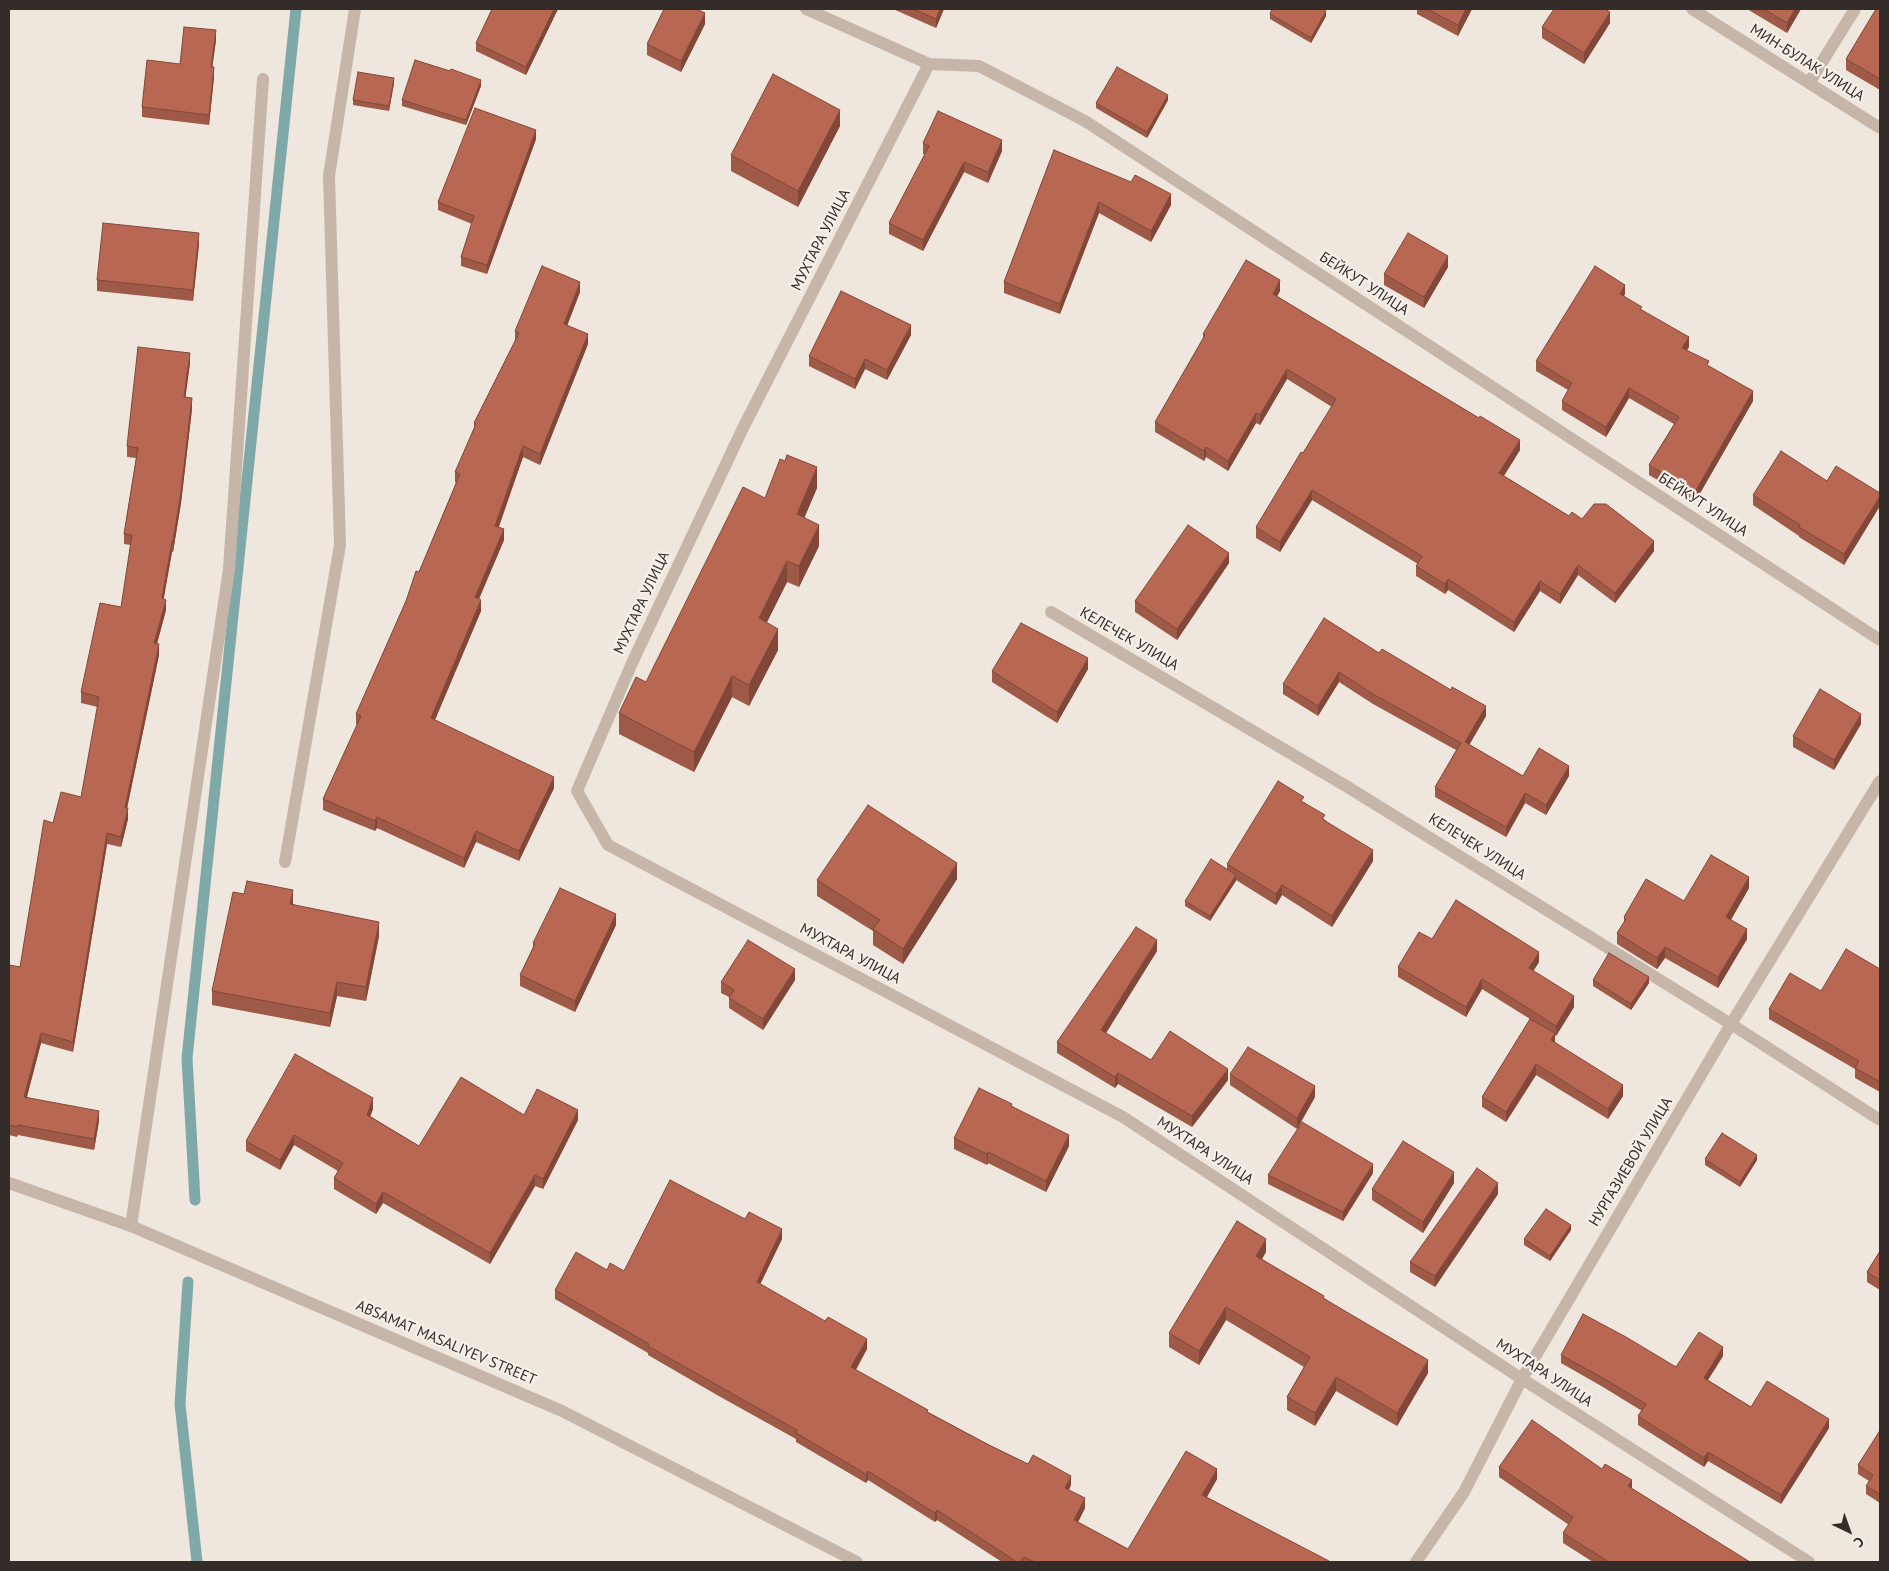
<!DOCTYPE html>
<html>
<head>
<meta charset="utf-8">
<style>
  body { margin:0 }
  #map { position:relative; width:1889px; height:1571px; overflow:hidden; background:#efe6dd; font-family:"PT Sans",sans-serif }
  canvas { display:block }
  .frame { position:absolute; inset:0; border:10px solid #342c29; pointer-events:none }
  .north { position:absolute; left:1824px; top:1506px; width:50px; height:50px; -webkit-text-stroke:4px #f7f0e9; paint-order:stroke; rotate:138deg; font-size:14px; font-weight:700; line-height:20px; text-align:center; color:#342c29 }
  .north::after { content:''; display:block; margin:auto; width:18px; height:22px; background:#342c29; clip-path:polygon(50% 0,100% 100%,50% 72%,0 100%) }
</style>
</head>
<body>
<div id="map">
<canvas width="1889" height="1571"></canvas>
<div class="frame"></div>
<div class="north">С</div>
</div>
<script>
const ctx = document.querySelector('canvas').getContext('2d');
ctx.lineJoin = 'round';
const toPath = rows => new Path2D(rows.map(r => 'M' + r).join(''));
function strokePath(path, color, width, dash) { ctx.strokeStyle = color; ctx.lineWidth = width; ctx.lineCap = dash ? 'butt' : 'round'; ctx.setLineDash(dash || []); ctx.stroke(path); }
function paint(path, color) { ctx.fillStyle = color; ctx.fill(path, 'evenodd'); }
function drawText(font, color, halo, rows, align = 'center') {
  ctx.font = font + ' "PT Sans",sans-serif'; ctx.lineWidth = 4.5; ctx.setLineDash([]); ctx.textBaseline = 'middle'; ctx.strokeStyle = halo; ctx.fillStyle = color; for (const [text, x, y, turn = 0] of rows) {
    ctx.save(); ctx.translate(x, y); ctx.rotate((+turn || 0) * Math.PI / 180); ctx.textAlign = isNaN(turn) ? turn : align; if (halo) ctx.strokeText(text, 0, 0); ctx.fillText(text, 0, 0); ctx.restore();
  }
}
strokePath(toPath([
  [195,1200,187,1058,296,9],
  [188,1282,180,1404,197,1562]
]), '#7fa9a9', 11);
strokePath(toPath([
  [806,9,929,64,979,66,1085,121,1880,640],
  [1692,9,1880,128],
  [929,64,743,428,632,663,577,791,608,845,1123,1117,1522,1379,1809,1562],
  [1809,83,1855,9],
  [1051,612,1346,786,1731,1024,1880,1120],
  [285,862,340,545,329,176,355,9],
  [9,1183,131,1226,562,1411,857,1562],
  [131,1226,229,569,263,79],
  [1416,1562,1464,1492,1522,1379,1731,1024,1880,781]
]), '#c6b6aa', 12);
paint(toPath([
  [558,9,526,75,476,51,476,43],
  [893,9,944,9,936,28],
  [1417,9,1472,9,1458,36,1417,14],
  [1747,9,1801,9,1787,33],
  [1880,9,1880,90,1846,70,1846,59],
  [1270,14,1326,16,1311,43,1270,19],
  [1610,23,1584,64,1542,38,1542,27],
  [705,24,681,72,647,55,647,44],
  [216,40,212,67,214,77,209,125,142,117,142,107,180,64],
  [394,83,389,111,353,105,353,100],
  [481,86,466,125,402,106,402,100],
  [1168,100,1147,138,1096,108,1096,103],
  [840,126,798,207,731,171,731,155],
  [536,139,487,274,461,266,461,257,472,224,438,210,438,202],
  [923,143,1002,151,988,183,964,172,923,251,889,234,889,223,925,155,923,154],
  [1054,150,1171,205,1151,242,1099,213,1060,314,1004,293,1004,282],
  [199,244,193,301,97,291,97,280],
  [1448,267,1424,308,1384,285,1384,274],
  [1280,291,1277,296,1520,450,1504,476,1569,516,1582,519,1654,551,1615,603,1578,575,1560,604,1540,591,1514,632,1448,590,1445,594,1416,576,1416,566,1418,564,1312,500,1280,552,1256,538,1256,527,1332,407,1287,379,1260,425,1256,423,1228,471,1206,457,1204,461,1155,432,1155,422,1203,339,1203,334],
  [580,292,567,325,588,344,540,465,523,457,499,527,504,540,479,599,481,611,435,720,554,788,519,861,476,842,464,868,377,828,375,831,323,810,323,799,357,725,356,724,356,714,419,572,456,483,455,482,455,472,474,428,474,423,515,341,515,331],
  [1625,294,1624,296,1689,347,1687,350,1753,401,1695,502,1649,475,1649,465,1674,424,1629,398,1606,437,1562,410,1562,401,1568,390,1536,371,1536,361],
  [911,335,887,380,865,369,855,389,809,366,809,356],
  [190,363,185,398,192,409,181,503,173,552,172,552,163,599,166,610,157,644,159,655,127,808,128,819,121,847,107,844,73,1052,41,1043,27,1097,99,1121,94,1150,18,1135,17,1137,9,1135,9,965,20,967,53,823,81,797,98,707,81,703,81,692,121,607,131,545,124,544,124,534,136,458,127,457,127,446],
  [785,461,817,488,804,518,819,546,799,587,787,582,767,622,778,650,749,706,732,697,694,772,619,734,619,713,646,682,765,498],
  [1827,481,1880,493,1844,565,1799,537,1799,536,1753,505,1753,495],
  [1229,563,1177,640,1135,612,1135,601],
  [1379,653,1486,716,1469,745,1523,776,1569,776,1546,815,1525,803,1506,837,1435,797,1435,787,1456,750,1373,704,1339,682,1318,716,1283,694,1283,684],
  [1088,669,1057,723,992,682,992,671],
  [1861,724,1834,770,1793,747,1793,736],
  [1304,802,1373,861,1332,927,1282,895,1276,905,1236,880,1210,921,1185,906,1185,901,1227,870,1227,864],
  [957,879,903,964,873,945,873,931,817,896,817,880],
  [1749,888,1731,920,1747,939,1718,988,1665,958,1657,969,1617,944,1617,933,1624,923,1624,917,1684,901],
  [293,904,379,936,366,1001,337,996,330,1027,212,1005,212,991],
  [616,925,575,1012,520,986,520,975,533,947,533,943],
  [1157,951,1106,1033,1151,1060,1228,1080,1192,1127,1118,1084,1115,1088,1057,1053,1057,1042],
  [1539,962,1533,971,1574,1007,1556,1036,1555,1035,1555,1042,1623,1096,1608,1119,1536,1075,1506,1122,1482,1107,1482,1097,1530,1019,1482,989,1466,1017,1398,977,1398,967],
  [1880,969,1880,1092,1855,1078,1855,1069,1769,1019,1769,1009],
  [795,980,763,1030,729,1008,729,997,721,993,721,982],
  [1593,980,1649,983,1631,1010,1593,986],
  [1230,1074,1315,1097,1297,1129,1230,1085],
  [1012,1106,1069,1146,1046,1192,988,1163,987,1165,954,1149,954,1138],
  [373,1109,370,1116,419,1146,524,1115,578,1120,543,1189,535,1186,490,1264,383,1203,376,1214,334,1189,334,1178,338,1171,294,1145,280,1170,246,1151,246,1141],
  [1705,1159,1757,1160,1740,1187,1705,1165],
  [1373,1173,1343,1221,1268,1184,1268,1175],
  [1454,1183,1423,1233,1372,1200,1372,1189],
  [1498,1194,1435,1287,1410,1272,1410,1262],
  [1571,1230,1550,1261,1524,1245,1524,1239],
  [782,1239,760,1284,867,1349,856,1370,928,1412,989,1445,1071,1485,1069,1490,1085,1508,1078,1522,1128,1549,1217,1479,1207,1497,1329,1562,1002,1562,937,1520,935,1522,868,1480,866,1483,796,1442,796,1439,717,1395,648,1355,648,1353,555,1299,555,1290,607,1270,624,1271],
  [1880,1251,1880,1290,1867,1282,1867,1272],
  [1266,1252,1262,1259,1324,1298,1428,1373,1397,1426,1336,1391,1315,1426,1287,1410,1287,1397,1304,1367,1226,1320,1199,1365,1169,1347,1169,1333],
  [1561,1355,1676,1367,1723,1356,1708,1380,1751,1407,1829,1428,1781,1504,1708,1461,1704,1467,1638,1425,1638,1416,1642,1411,1603,1387,1561,1363],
  [1880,1432,1880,1503,1866,1494,1866,1486,1869,1481,1858,1474,1858,1465],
  [1499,1467,1602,1469,1632,1489,1750,1562,1593,1562,1563,1543,1563,1533,1569,1525,1499,1477]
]), '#9e5947');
paint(toPath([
  [554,9,558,9,526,75,526,67],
  [940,9,944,9,936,28,936,19],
  [1466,9,1472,9,1458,36,1458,25],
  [1795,9,1801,9,1787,33,1787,23],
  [1326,11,1326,16,1311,43,1311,38],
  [1610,12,1610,23,1584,64,1584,53],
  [705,13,705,24,681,72,681,61],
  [216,30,216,40,211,77,211,67],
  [214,67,214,77,209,125,209,115],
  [394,78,394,83,389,111,389,106],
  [481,80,481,86,466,125,466,120],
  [1168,95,1168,100,1147,138,1147,132],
  [840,110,840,126,798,207,798,191],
  [536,130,536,139,487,274,487,265],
  [1002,140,1002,151,988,183,988,172],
  [964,162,964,172,923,251,923,240],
  [1171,194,1171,205,1151,242,1151,231],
  [1099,202,1099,213,1060,314,1060,304],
  [199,233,199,244,193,301,193,290],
  [1448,256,1448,267,1424,308,1424,297],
  [1280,280,1280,291,1273,304,1273,294],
  [580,282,580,292,564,334,564,324],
  [1625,285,1625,294,1620,303,1620,294],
  [911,325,911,335,887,380,887,370],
  [588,334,588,344,540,465,540,454],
  [1689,337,1689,347,1682,357,1682,348],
  [190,353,190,363,184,408,184,397],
  [865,359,865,369,855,389,855,379],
  [1287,369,1287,379,1260,425,1260,415],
  [1629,388,1629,398,1606,437,1606,427],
  [1753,391,1753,401,1695,502,1695,492],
  [192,398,192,409,181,503,173,552,173,541],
  [1256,413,1256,423,1228,471,1228,461],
  [1520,440,1520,450,1499,483,1499,473],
  [523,446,523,457,495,536,495,526],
  [1206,447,1206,457,1204,461,1204,451],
  [817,467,817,488,797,535,797,514],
  [1312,490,1312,500,1280,552,1280,542],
  [1880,496,1880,506,1844,565,1844,554],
  [819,525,819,546,799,587,799,566],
  [504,529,504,540,475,608,475,597],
  [172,541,172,552,162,609,162,598],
  [1654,541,1654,551,1615,603,1615,593],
  [1229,553,1229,563,1177,640,1177,629],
  [787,561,787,582,759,638,759,618],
  [1578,565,1578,575,1560,604,1560,594],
  [1448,579,1448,590,1445,594,1445,584],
  [1540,581,1540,591,1514,632,1514,622],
  [166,600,166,610,154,654,154,643],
  [481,600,481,611,431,729,431,718],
  [778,629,778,650,749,706,749,685],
  [159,644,159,655,125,818,125,808],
  [1088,658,1088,669,1057,723,1057,712],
  [1339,672,1339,682,1318,716,1318,706],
  [732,676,732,697,694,772,694,752],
  [1486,706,1486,716,1465,752,1465,742],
  [1861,714,1861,724,1834,770,1834,760],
  [1569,766,1569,776,1546,815,1546,805],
  [554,777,554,788,519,861,519,851],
  [1525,793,1525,803,1506,837,1506,827],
  [128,808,128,819,121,847,121,837],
  [377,817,377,828,375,831,375,821],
  [476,831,476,842,464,868,464,858],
  [107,833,107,844,73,1052,73,1042],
  [1373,850,1373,861,1332,927,1332,916],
  [957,863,957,879,903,964,903,949],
  [1236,875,1236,881,1210,921,1210,916],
  [1749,877,1749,888,1726,928,1726,917],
  [1282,885,1282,895,1276,905,1276,894],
  [293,890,293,905,290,904],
  [616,914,616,925,575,1012,575,1001],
  [379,922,379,936,366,1001,366,987],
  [1747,929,1747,939,1718,988,1718,977],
  [1157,940,1157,951,1101,1041,1101,1030],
  [1665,947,1665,958,1657,969,1657,958],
  [1539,952,1539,962,1529,978,1529,968],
  [795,969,795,980,763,1030,763,1019],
  [1649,977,1649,983,1631,1010,1631,1004],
  [1482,979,1482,989,1466,1017,1466,1007],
  [337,982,337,996,330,1027,330,1013],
  [1574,996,1574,1007,1556,1036,1556,1026],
  [41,1033,41,1043,24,1107,24,1097],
  [1555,1033,1555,1044,1551,1040],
  [1536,1064,1536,1075,1506,1122,1506,1112],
  [1228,1069,1228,1080,1192,1127,1192,1116],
  [1118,1073,1118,1084,1115,1088,1115,1077],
  [1623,1085,1623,1096,1608,1119,1608,1109],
  [1315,1086,1315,1097,1297,1129,1297,1118],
  [373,1098,373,1109,367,1125,367,1115],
  [578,1110,578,1120,543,1189,543,1179],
  [99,1111,99,1121,94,1150,94,1139],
  [294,1135,294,1145,280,1170,280,1160],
  [1069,1135,1069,1146,1046,1192,1046,1181],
  [988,1152,988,1163,987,1165,987,1154],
  [1757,1155,1757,1160,1740,1187,1740,1182],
  [1373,1164,1373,1173,1343,1221,1343,1212],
  [1454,1172,1454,1183,1423,1233,1423,1222],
  [535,1175,535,1186,490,1264,490,1253],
  [1498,1183,1498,1194,1435,1287,1435,1276],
  [383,1192,383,1203,376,1214,376,1204],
  [1571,1225,1571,1230,1550,1261,1550,1256],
  [782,1229,782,1239,757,1291,757,1282],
  [1266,1239,1266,1252,1256,1269,1256,1256],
  [1226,1307,1226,1320,1199,1365,1199,1351],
  [867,1339,867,1349,851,1377,851,1367],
  [1723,1347,1723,1356,1704,1386,1704,1378],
  [1428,1360,1428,1373,1397,1426,1397,1413],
  [1336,1377,1336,1391,1315,1426,1315,1413],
  [1829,1419,1829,1428,1781,1504,1781,1495],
  [1708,1452,1708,1461,1704,1467,1704,1458],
  [1217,1469,1217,1479,1202,1505,1202,1495],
  [868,1471,868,1480,866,1483,866,1474],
  [1071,1476,1071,1485,1065,1497,1065,1488],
  [1632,1480,1632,1490,1628,1486],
  [1085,1498,1085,1508,1074,1530,1074,1520],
  [937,1510,937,1520,935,1522,935,1513]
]), '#814839');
const building = toPath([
  [492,9,554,9,526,67,476,43,492,9],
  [664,9,696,9,705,13,681,61,647,44,664,9],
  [913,9,940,9,936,19,913,9],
  [1272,9,1323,9,1326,11,1311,38,1270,14,1272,9],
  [1427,9,1466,9,1458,25,1427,9],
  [1554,9,1605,9,1610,12,1584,53,1542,27,1554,9],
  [1764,9,1795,9,1787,23,1764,9],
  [1876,9,1880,9,1880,79,1846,59,1876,9],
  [184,27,216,30,211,67,214,67,209,115,142,107,147,60,180,64,184,27],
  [415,60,450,71,451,69,481,80,466,120,402,100,415,60],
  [1117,67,1168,95,1147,132,1096,103,1117,67],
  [358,72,394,78,389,106,353,100,358,72],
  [773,74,840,110,798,191,731,155,773,74],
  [475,108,536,130,487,265,461,257,474,216,438,202,475,108],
  [938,111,1002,140,988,172,964,162,923,240,889,223,929,146,923,143,938,111],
  [1054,150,1131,182,1135,175,1171,194,1151,231,1099,202,1060,304,1004,282,1054,150],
  [103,223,199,233,193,290,97,280,103,223],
  [1408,233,1448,256,1424,297,1384,274,1408,233],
  [1246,260,1280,280,1273,294,1479,418,1480,416,1520,440,1499,473,1569,516,1572,512,1582,519,1594,504,1606,504,1654,541,1615,593,1578,565,1560,594,1540,581,1514,622,1448,579,1445,584,1416,566,1422,556,1312,490,1280,542,1256,527,1301,452,1303,453,1336,399,1287,369,1260,415,1256,413,1228,461,1206,447,1204,451,1155,422,1205,335,1203,334,1246,260],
  [542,266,580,282,564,324,588,334,540,454,523,446,495,526,504,529,475,597,481,600,431,718,554,777,519,851,476,831,464,858,377,817,375,821,323,799,361,716,356,714,406,601,416,571,419,572,460,474,455,472,476,424,474,423,519,333,515,331,542,266],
  [1595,266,1625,285,1620,294,1642,307,1640,309,1689,337,1682,348,1709,361,1707,365,1753,391,1695,492,1649,465,1679,417,1629,388,1606,427,1562,401,1572,383,1536,361,1595,266],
  [841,291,911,325,887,370,865,359,855,379,809,356,841,291],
  [138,347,190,353,184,397,192,398,181,492,173,541,172,541,162,598,166,600,154,643,159,644,125,808,128,808,121,837,107,833,73,1042,41,1033,24,1097,99,1111,94,1139,18,1125,17,1127,9,1125,9,965,20,967,44,820,53,823,61,792,81,797,99,697,81,692,100,603,121,607,132,535,124,534,138,448,127,446,138,347],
  [1781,451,1827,481,1836,466,1880,493,1880,496,1844,554,1799,527,1800,525,1753,495,1781,451],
  [787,455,817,467,797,514,819,525,799,566,787,561,759,618,778,629,749,685,732,676,694,752,619,713,636,677,646,682,743,487,765,498,780,459,785,461,787,455],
  [1188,525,1229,553,1177,629,1135,601,1188,525],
  [1324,618,1379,653,1382,649,1451,690,1452,687,1486,706,1465,742,1523,776,1539,748,1569,766,1546,805,1525,793,1506,827,1435,787,1461,743,1373,694,1339,672,1318,706,1283,684,1324,618],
  [1021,623,1088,658,1057,712,992,671,1021,623],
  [1820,689,1861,714,1834,760,1793,736,1820,689],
  [1278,781,1304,797,1301,801,1325,815,1322,819,1373,850,1332,916,1282,885,1276,894,1227,864,1278,781],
  [868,805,957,863,903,949,873,929,880,920,817,880,868,805],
  [1711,855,1749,877,1726,917,1747,929,1718,977,1665,947,1657,958,1617,933,1626,919,1624,917,1646,879,1684,901,1711,855],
  [1211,859,1236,875,1210,916,1185,901,1211,859],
  [247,881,293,890,290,904,379,922,366,987,337,982,330,1013,212,991,233,892,244,894,247,881],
  [560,888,616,914,575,1001,520,975,535,944,533,943,560,888],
  [1456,900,1539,952,1529,968,1574,996,1556,1026,1482,979,1466,1007,1398,967,1419,932,1432,939,1456,900],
  [1136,927,1157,940,1101,1030,1151,1060,1170,1031,1228,1069,1192,1116,1118,1073,1115,1077,1057,1042,1136,927],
  [748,940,795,969,763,1019,729,998,734,990,721,982,748,940],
  [1846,949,1880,969,1880,1082,1855,1068,1859,1061,1769,1009,1790,973,1821,991,1846,949],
  [1609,953,1649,977,1631,1004,1593,980,1609,953],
  [1530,1019,1555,1033,1551,1040,1623,1085,1608,1109,1536,1064,1506,1112,1482,1097,1530,1019],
  [1248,1047,1315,1086,1297,1118,1230,1074,1248,1047],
  [295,1054,373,1098,367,1115,419,1146,461,1077,524,1115,537,1089,578,1110,543,1179,535,1175,490,1253,383,1192,376,1204,334,1178,343,1163,294,1135,280,1160,246,1141,295,1054],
  [979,1088,1012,1104,1011,1106,1069,1135,1046,1181,988,1152,987,1154,954,1138,979,1088],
  [1302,1122,1373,1164,1343,1212,1268,1175,1302,1122],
  [1722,1133,1757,1155,1740,1182,1705,1159,1722,1133],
  [1403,1141,1454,1172,1423,1222,1372,1189,1403,1141],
  [1477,1168,1498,1183,1435,1276,1410,1262,1477,1168],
  [670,1180,745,1219,749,1212,782,1229,757,1282,825,1321,828,1317,867,1339,851,1367,928,1410,927,1412,989,1445,1028,1464,1033,1455,1071,1476,1065,1488,1085,1498,1074,1520,1128,1549,1186,1451,1217,1469,1202,1495,1329,1561,1328,1562,1035,1562,1024,1557,1020,1562,1017,1562,937,1510,935,1513,868,1471,866,1474,796,1433,797,1430,717,1385,648,1346,649,1344,555,1290,576,1252,607,1270,610,1263,624,1271,670,1180],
  [1546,1209,1571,1225,1550,1256,1524,1239,1546,1209],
  [1237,1221,1266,1239,1256,1256,1324,1296,1323,1298,1428,1360,1397,1413,1336,1377,1315,1413,1287,1397,1310,1357,1226,1307,1199,1351,1169,1333,1237,1221],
  [1880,1251,1880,1280,1867,1272,1880,1251],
  [1583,1314,1626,1337,1676,1367,1699,1332,1723,1347,1704,1378,1751,1407,1767,1381,1829,1419,1781,1495,1708,1452,1704,1458,1638,1416,1646,1404,1603,1378,1561,1355,1583,1314],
  [1532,1420,1602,1469,1605,1464,1632,1480,1628,1486,1750,1562,1609,1562,1563,1533,1573,1517,1499,1467,1532,1420],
  [1879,1432,1880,1432,1880,1494,1866,1486,1873,1475,1858,1465,1879,1432]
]);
paint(building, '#b86752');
strokePath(building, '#814839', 1);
drawText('15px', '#342c29', '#f7f0e9', [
  ["МИН-БУЛАК УЛИЦА",1807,63,32],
  ["МУХТАРА УЛИЦА",821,240,-63],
  ["БЕЙКУТ УЛИЦА",1364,284,33],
  ["БЕЙКУТ УЛИЦА",1703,505,33],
  ["МУХТАРА УЛИЦА",642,603,-65],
  ["КЕЛЕЧЕК УЛИЦА",1129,639,30],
  ["КЕЛЕЧЕК УЛИЦА",1477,847,32],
  ["МУХТАРА УЛИЦА",850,954,28],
  ["МУХТАРА УЛИЦА",1205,1151,33],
  ["НУРГАЗИЕВОЙ УЛИЦА",1631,1162,-59],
  ["ABSAMAT MASALIYEV STREET",446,1343,23],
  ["МУХТАРА УЛИЦА",1544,1373,33]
]);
</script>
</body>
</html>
